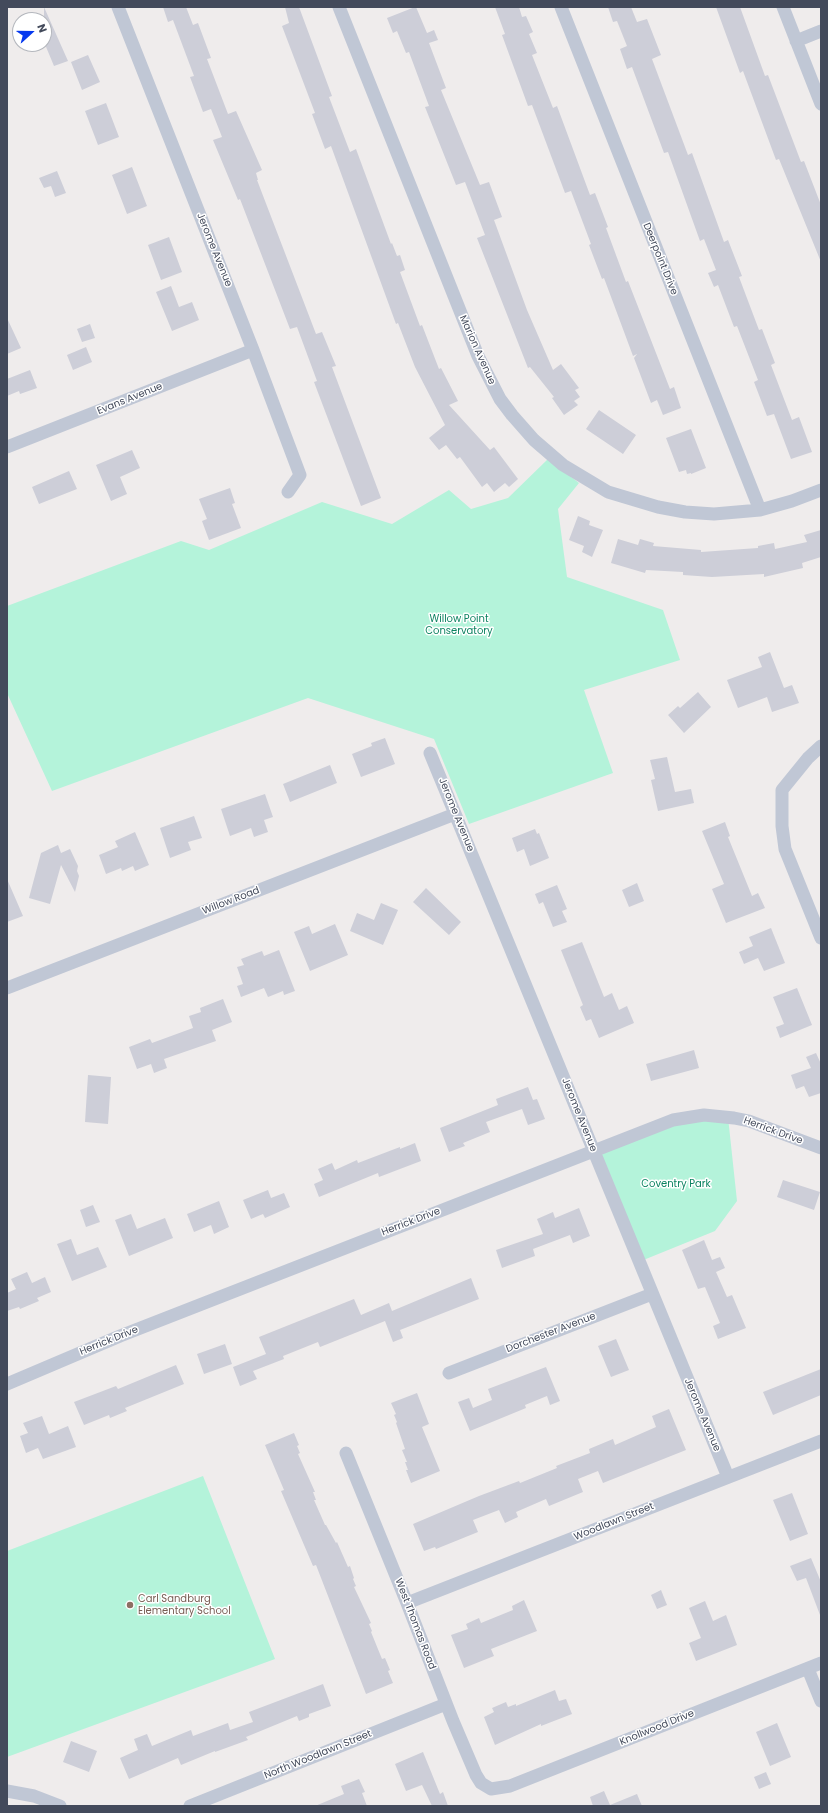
<!DOCTYPE html>
<html>
<head>
<meta charset="utf-8">
<style>
  body { margin:0 }
  #map { position:relative; width:828px; height:1813px; overflow:hidden; background:#efecec; font-family:Poppins,sans-serif }
  canvas { display:block }
  .frame { position:absolute; inset:0; border:8px solid #434a5b; pointer-events:none }
  .north { position:absolute; left:12px; top:12px; width:40px; height:40px; box-sizing:border-box; background:#fff; border:1px solid #b4b7bd; border-radius:50%; rotate:69deg; font-size:11px; font-weight:700; line-height:16px; text-align:center; color:#434a5b }
  .north::after { content:''; display:block; margin:auto; width:14px; height:18px; background:#0639ef; clip-path:polygon(50% 0,100% 100%,50% 72%,0 100%) }
</style>
</head>
<body>
<div id="map">
<canvas width="828" height="1813"></canvas>
<div class="frame"></div>
<div class="north">N</div>
</div>
<script>
const ctx = document.querySelector('canvas').getContext('2d');
ctx.lineJoin = 'round';
function paint(path, color) { ctx.fillStyle = color; ctx.fill(path, 'evenodd'); }
const toPath = rows => new Path2D(rows.map(r => 'M' + r).join(''));
function strokePath(path, color, width, dash) { ctx.strokeStyle = color; ctx.lineWidth = width; ctx.lineCap = dash ? 'butt' : 'round'; ctx.setLineDash(dash || []); ctx.stroke(path); }
function drawText(font, color, halo, rows, align = 'center') {
  ctx.font = font + ' Poppins,sans-serif'; ctx.lineWidth = 3; ctx.setLineDash([]); ctx.textBaseline = 'middle'; ctx.strokeStyle = halo; ctx.fillStyle = color; for (const [text, x, y, turn = 0] of rows) {
    ctx.save(); ctx.translate(x, y); ctx.rotate((+turn || 0) * Math.PI / 180); ctx.textAlign = isNaN(turn) ? turn : align; if (halo) ctx.strokeText(text, 0, 0); ctx.fillText(text, 0, 0); ctx.restore();
  }
}
paint(toPath([
  [548,459,579,483,558,509,567,577,663,610,680,660,584,690,613,773,469,824,434,739,308,698,52,791,7,693,7,606,181,541,209,550,322,502,392,524,449,490,471,509,508,498],
  [728,1117,737,1201,715,1231,641,1261,597,1151,664,1126],
  [203,1476,275,1659,7,1757,7,1551]
]), '#b4f3da');
paint(toPath([
  [44,7,68,61,54,66,44,42],
  [163,7,186,7,193,25,198,23,211,58,207,59,228,114,236,111,262,170,256,173,258,180,257,180,316,334,322,332,336,366,332,367,381,498,361,506,314,382,317,381,297,327,290,329,240,199,238,200,213,140,222,137,211,109,203,112,190,77,194,76,173,20,168,22],
  [285,7,299,7,332,96,329,97,350,152,356,149,391,244,392,243,397,256,400,255,405,270,400,272,420,326,422,325,439,369,441,368,458,401,449,405,490,450,494,447,518,479,509,487,505,483,494,492,487,483,482,487,460,457,457,459,446,445,439,450,429,438,445,425,415,367,398,323,396,324,331,146,325,149,312,114,315,113,282,26,289,23],
  [415,7,416,7,427,33,434,30,438,40,429,43,446,88,441,90,480,185,489,182,502,217,494,220,527,310,553,370,561,364,579,388,575,390,580,397,574,401,578,405,564,415,552,398,554,397,530,367,528,368,477,238,485,235,465,182,456,185,425,107,429,106,409,52,406,53,397,31,393,33,387,18],
  [495,7,519,7,522,17,526,16,533,32,529,34,537,53,532,55,553,108,557,106,590,195,595,193,608,227,606,228,626,282,628,281,670,389,674,387,681,408,663,415,657,400,651,403,634,358,637,354,633,356,604,278,602,279,589,245,591,244,571,191,565,193,532,105,528,106,502,35,505,34],
  [608,7,631,7,637,22,647,19,661,55,652,59,688,155,692,153,724,242,728,240,742,276,739,277,759,330,762,329,775,363,771,365,792,420,799,417,812,452,791,459,774,414,767,416,754,382,758,380,737,326,734,327,718,285,714,287,708,273,716,270,704,239,700,241,668,152,664,153,632,67,627,69,620,49,627,46,617,21,613,22],
  [716,7,740,7,765,76,768,75,801,162,804,161,821,205,821,262,779,159,776,160,743,71,740,73],
  [88,55,100,82,82,90,71,62],
  [106,103,119,137,98,145,85,111],
  [132,167,147,206,127,214,112,175],
  [57,171,66,193,55,197,51,186,44,188,39,178],
  [169,237,182,272,161,280,148,245],
  [171,286,179,307,192,302,199,320,172,331,156,292],
  [7,318,21,348,7,354],
  [90,324,95,338,82,342,77,329],
  [86,347,92,362,73,370,67,355],
  [30,370,37,388,20,394,19,391,7,396,7,379],
  [599,410,636,435,623,454,586,429],
  [691,429,706,468,691,474,691,473,687,474,686,470,679,472,666,438],
  [132,450,140,468,120,477,127,494,111,501,96,465],
  [69,471,77,489,39,504,32,487],
  [230,488,235,503,232,504,241,528,209,540,202,521,207,519,199,499],
  [578,516,590,521,589,525,603,530,592,557,582,552,584,546,569,540],
  [821,530,821,557,802,563,803,568,764,577,764,574,712,577,683,575,683,572,646,570,645,573,611,563,618,539,638,545,640,539,654,543,653,546,701,550,701,552,758,548,758,546,774,543,775,549,807,542,804,535],
  [770,652,784,688,792,685,799,703,772,712,767,697,738,708,727,680,762,667,758,657],
  [698,692,711,707,684,733,668,715,678,706,680,708],
  [385,738,395,764,361,777,352,754,372,746,371,743],
  [667,757,675,792,691,789,694,803,658,811,651,780,655,779,650,760],
  [330,765,337,783,290,802,283,784],
  [265,794,273,817,264,820,268,832,254,837,251,828,230,836,221,809],
  [194,816,202,838,188,842,191,850,170,858,160,828],
  [725,822,730,836,728,837,752,896,758,893,765,908,726,923,712,889,724,884,702,831],
  [535,829,537,834,539,833,549,858,530,866,524,849,517,852,512,838],
  [135,832,149,865,135,871,133,866,122,871,121,868,106,874,99,855,118,847,115,841],
  [58,845,61,853,70,849,78,866,77,871,79,876,75,892,61,865,50,904,29,898,41,853],
  [7,879,23,916,7,922],
  [637,883,644,901,629,907,622,890],
  [557,885,567,909,562,911,567,922,553,927,543,902,539,904,535,894],
  [426,888,461,922,449,935,413,902],
  [381,903,398,910,383,945,350,931,357,913,374,920],
  [335,924,348,955,310,971,294,932,309,926,312,934],
  [771,928,785,963,764,971,758,958,744,964,739,952,753,946,749,937],
  [582,942,604,997,612,993,619,1010,627,1006,634,1023,599,1038,591,1019,586,1021,580,1007,583,1005,561,950],
  [279,950,295,991,284,995,283,991,268,997,264,988,241,997,237,986,243,984,237,967,244,965,241,959,262,951,264,956],
  [797,988,812,1025,780,1038,776,1027,784,1024,773,997],
  [223,999,232,1022,212,1030,216,1041,164,1059,167,1068,154,1073,151,1064,137,1069,129,1047,150,1039,152,1043,193,1028,189,1016,201,1012,200,1008],
  [694,1050,699,1068,651,1081,646,1064],
  [816,1053,821,1064,821,1093,809,1097,804,1086,796,1089,791,1075,811,1068,806,1057],
  [88,1075,111,1077,108,1124,85,1122],
  [528,1087,533,1100,537,1099,545,1119,528,1125,522,1109,486,1122,490,1132,463,1143,465,1146,449,1152,440,1128,498,1105,496,1099],
  [415,1143,421,1161,379,1177,378,1173,319,1197,314,1184,323,1180,318,1169,332,1163,335,1170,357,1160,358,1163,400,1147,400,1149],
  [783,1180,820,1192,814,1210,777,1197],
  [268,1190,271,1198,284,1193,290,1207,265,1218,263,1214,251,1219,243,1200],
  [219,1201,229,1227,214,1234,211,1225,194,1232,187,1214],
  [93,1205,100,1222,86,1227,80,1210],
  [579,1208,590,1236,573,1243,570,1235,533,1249,535,1256,502,1268,496,1250,543,1234,537,1219,553,1212,555,1218],
  [131,1214,137,1229,165,1218,173,1238,129,1256,115,1220],
  [71,1239,77,1255,98,1247,107,1267,72,1281,57,1244],
  [704,1240,712,1260,720,1257,725,1268,716,1272,727,1297,732,1295,746,1328,718,1339,713,1326,720,1323,705,1287,698,1289,682,1250],
  [27,1272,32,1283,45,1277,51,1292,37,1298,39,1301,20,1309,19,1307,7,1311,7,1293,16,1289,11,1279],
  [471,1278,479,1299,400,1330,403,1338,393,1342,385,1321,320,1347,318,1342,283,1356,284,1359,253,1371,257,1379,240,1386,233,1367,266,1354,259,1337,354,1299,361,1315,389,1303,392,1311],
  [616,1339,629,1370,611,1377,598,1346],
  [225,1344,232,1364,204,1374,197,1354],
  [176,1365,184,1384,125,1408,127,1411,110,1418,109,1415,84,1425,74,1402,116,1386,118,1389],
  [546,1367,560,1401,550,1405,547,1396,525,1405,526,1408,470,1431,458,1402,469,1398,473,1408,492,1400,488,1389],
  [821,1369,821,1395,773,1415,763,1392],
  [417,1393,429,1424,422,1427,440,1471,411,1483,406,1470,408,1470,405,1462,407,1462,402,1450,405,1449,396,1423,397,1422,394,1415,396,1414,391,1403],
  [669,1409,686,1450,603,1483,598,1471,578,1479,583,1492,549,1506,546,1499,516,1512,518,1517,505,1523,499,1510,473,1520,478,1532,436,1549,435,1547,424,1551,413,1524,479,1496,519,1481,520,1483,557,1468,556,1466,590,1453,589,1449,613,1439,615,1445,656,1427,652,1416],
  [42,1416,49,1434,68,1426,76,1447,43,1459,38,1448,26,1453,20,1436,28,1433,23,1423],
  [294,1433,299,1445,297,1446,300,1453,298,1454,315,1492,313,1492,316,1500,314,1500,325,1525,326,1525,336,1543,337,1542,348,1567,350,1566,354,1578,353,1579,356,1586,354,1587,371,1623,369,1624,372,1631,371,1632,382,1659,385,1658,390,1670,388,1671,393,1683,366,1694,316,1565,313,1566,281,1491,284,1490,265,1445],
  [792,1493,808,1534,790,1541,773,1500],
  [811,1558,821,1582,820,1615,806,1578,797,1581,790,1566],
  [661,1590,667,1605,657,1609,651,1595],
  [524,1600,537,1631,491,1649,494,1656,464,1668,451,1635,468,1629,466,1624,479,1618,481,1623,513,1610,512,1606],
  [705,1601,713,1621,726,1615,737,1645,696,1661,689,1643,701,1638,689,1608],
  [323,1684,331,1706,309,1714,309,1717,299,1721,297,1716,246,1737,248,1740,215,1752,215,1751,181,1765,178,1758,129,1779,120,1758,138,1750,134,1739,147,1734,152,1746,191,1730,193,1736,228,1723,230,1730,253,1722,249,1712],
  [555,1690,559,1701,566,1699,572,1714,541,1726,541,1724,495,1745,484,1717,494,1712,492,1708,506,1702,508,1707,516,1704,516,1706],
  [777,1723,791,1757,770,1766,756,1732],
  [71,1741,97,1751,89,1772,63,1762],
  [423,1752,440,1794,443,1792,448,1806,432,1806,422,1785,406,1791,395,1764],
  [766,1772,771,1784,759,1789,754,1777],
  [359,1779,365,1792,362,1793,367,1806,315,1806,344,1794,341,1786],
  [604,1791,610,1805,637,1794,642,1806,593,1806,590,1797]
]), '#cdced8');
strokePath(toPath([
  [118,7,253,350,300,475,288,492],
  [339,7,478,356,500,399,512,415,534,440,563,465,608,492,658,507,685,512,714,514,760,510,792,501,821,490],
  [561,7,760,510],
  [783,7,821,104],
  [796,41,821,31],
  [7,447,253,350],
  [821,746,808,758,782,790,782,826,785,849,821,938],
  [430,753,728,1477],
  [7,988,455,814],
  [449,1373,652,1294],
  [7,1384,120,1336,673,1120,704,1115,734,1118,749,1121,821,1148],
  [346,1453,407,1603,453,1721,476,1775,481,1783,491,1789,510,1786,821,1663],
  [407,1603,821,1441],
  [808,1669,821,1701],
  [7,1791,34,1796,60,1806],
  [190,1806,446,1704]
]), '#c0c7d5', 13);
for (const [x, y, r, color] of [
  [130,1605,4,"#8d6e63"]
]) { const dot = new Path2D(); dot.arc(x, y, r, 0, 2 * Math.PI); ctx.fillStyle = color; ctx.fill(dot); strokePath(dot, '#fff', 1.5); }
drawText('10px', '#434a5b', '#fff', [
  ["Jerome Avenue",214,250,68],
  ["Deerpoint Drive",660,259,68],
  ["Marion Avenue",477,350,66],
  ["Evans Avenue",130,399,-22],
  ["Jerome Avenue",456,815,68],
  ["Willow Road",231,901,-21],
  ["Jerome Avenue",579,1115,68],
  ["Herrick Drive",773,1131,20],
  ["Herrick Drive",411,1222,-21],
  ["Dorchester Avenue",551,1333,-21],
  ["Herrick Drive",109,1341,-22],
  ["Jerome Avenue",702,1415,67],
  ["Woodlawn Street",614,1522,-22],
  ["West Thomas Road",415,1624,69],
  ["Knollwood Drive",657,1728,-22],
  ["North Woodlawn Street",318,1755,-22]
]);
drawText('10px', '#0d8361', '#fff', [
  ["Willow Point",459,619],
  ["Conservatory",459,631],
  ["Coventry Park",676,1184]
]);
drawText('10px', '#785e54', '#fff', [
  ["Carl Sandburg",138,1599],
  ["Elementary School",138,1611]
], 'left');
</script>
</body>
</html>
